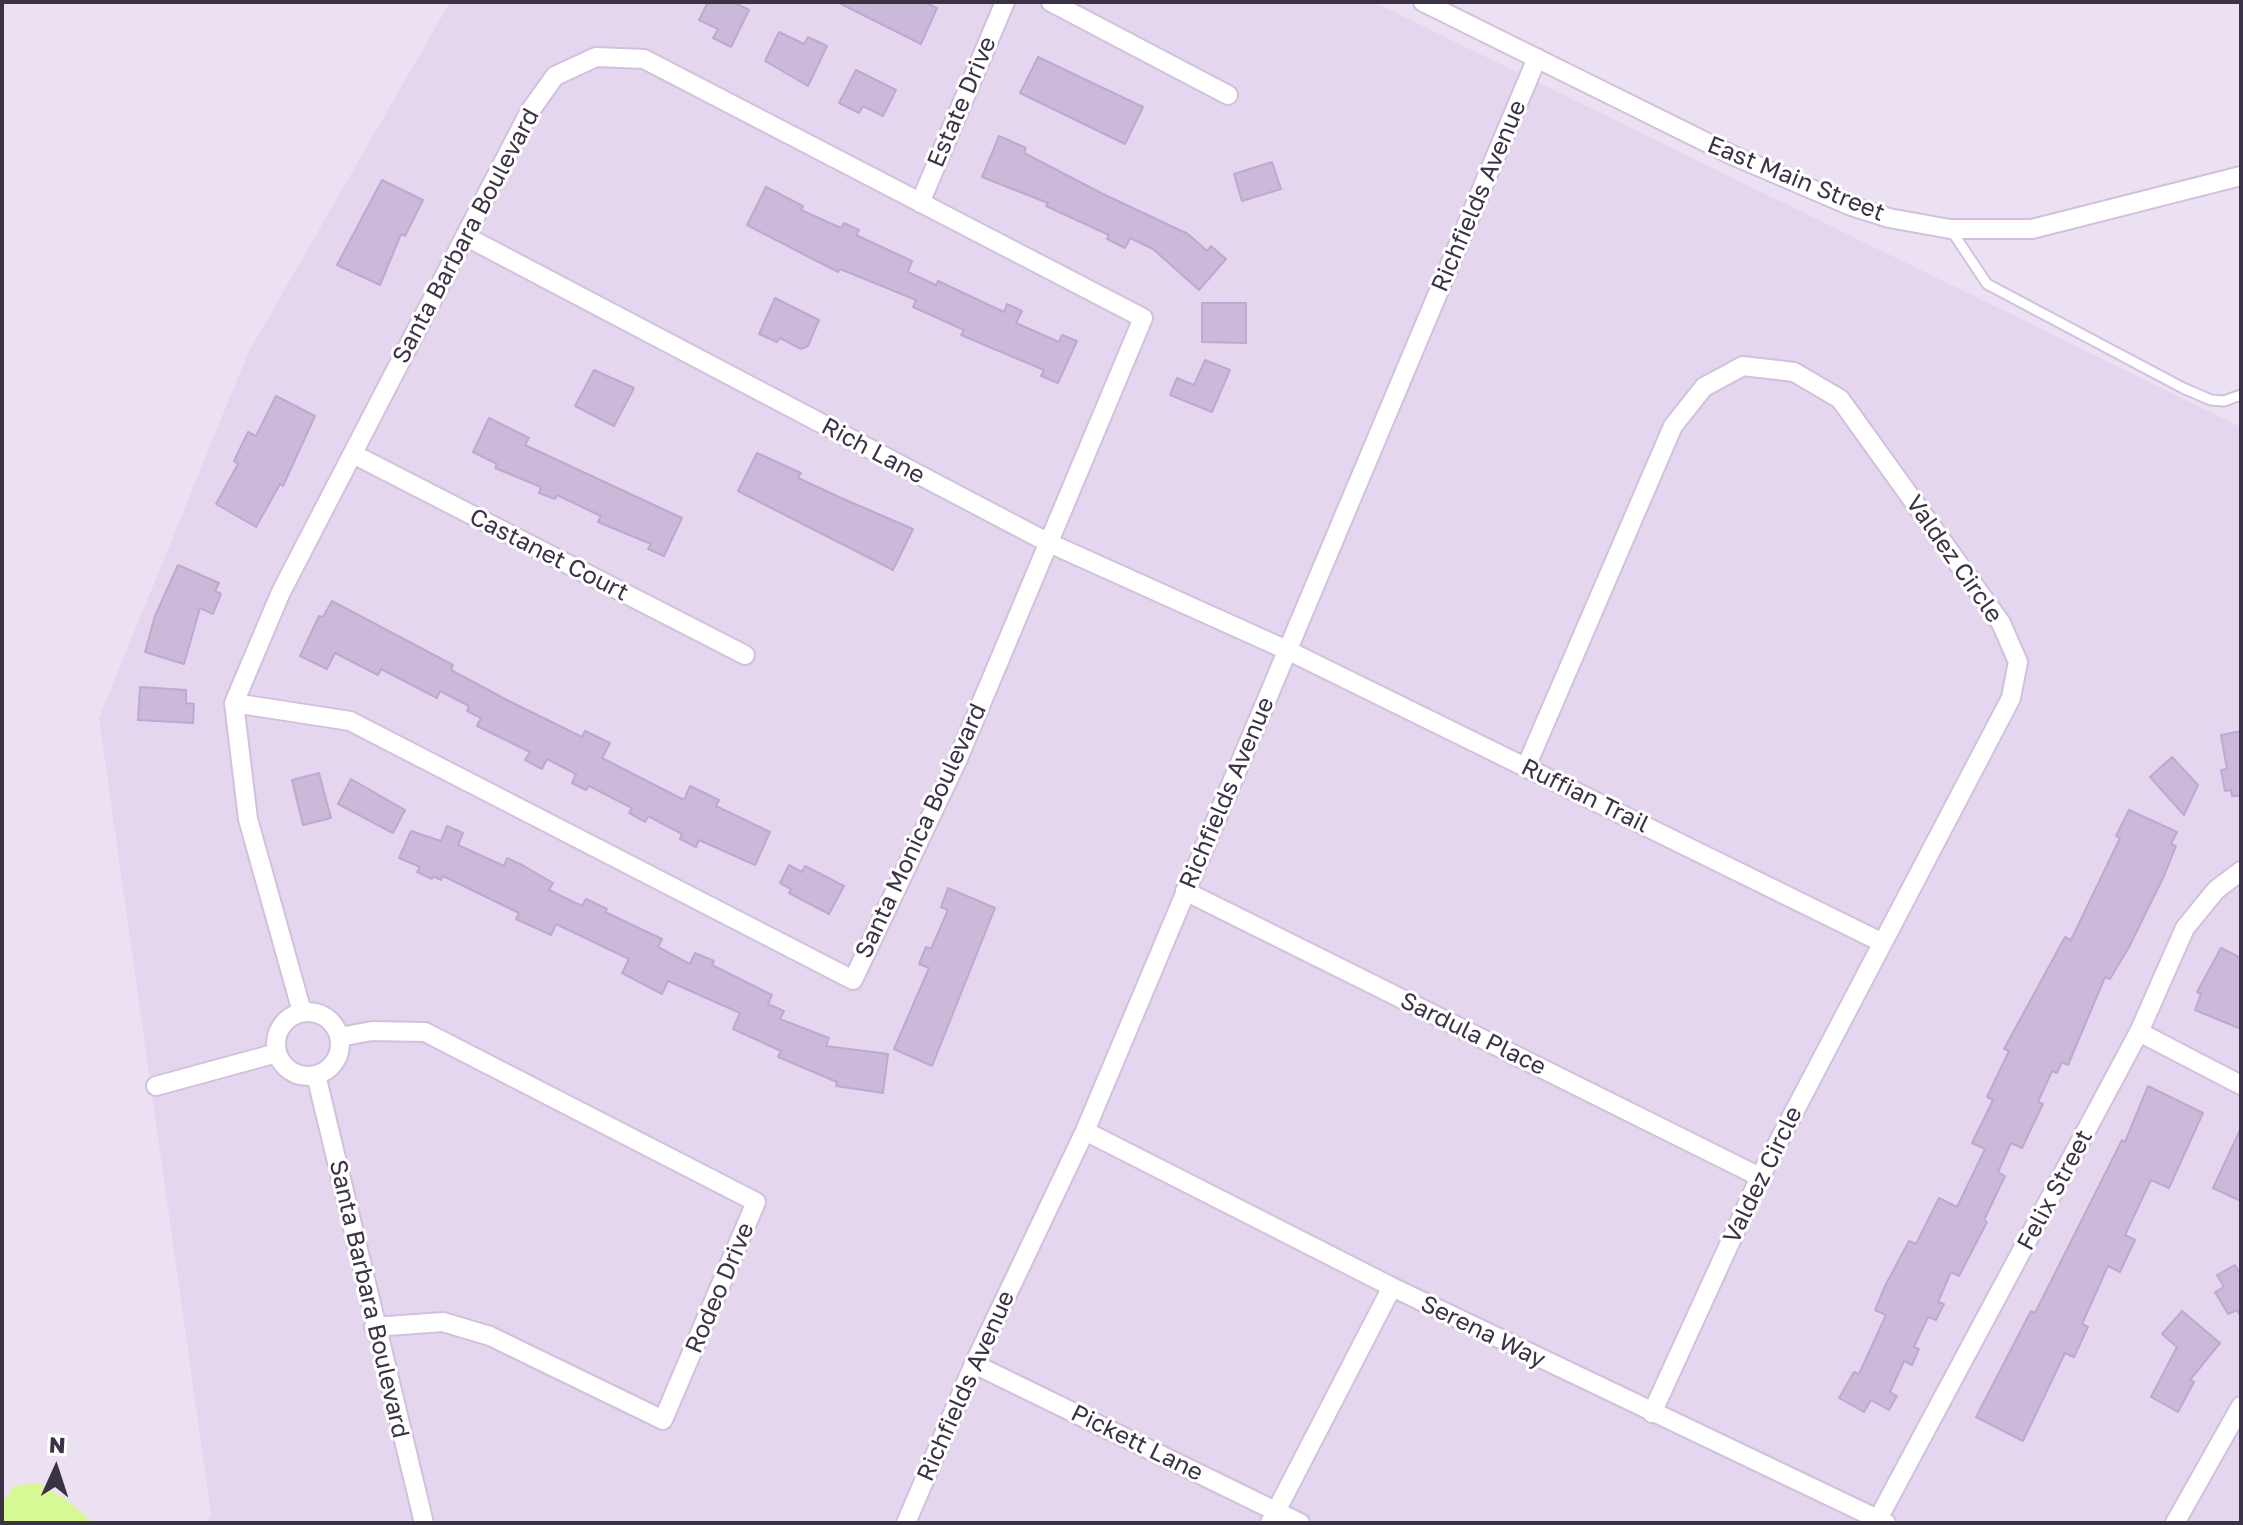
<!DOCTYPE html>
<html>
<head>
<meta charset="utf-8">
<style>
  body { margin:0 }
  #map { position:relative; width:2243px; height:1525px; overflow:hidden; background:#ece1f3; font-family:"Golos Text",sans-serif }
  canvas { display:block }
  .frame { position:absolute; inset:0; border:4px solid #3c3245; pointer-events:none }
  .north { position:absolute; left:16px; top:1429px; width:80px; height:80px; -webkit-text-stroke:6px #fff; paint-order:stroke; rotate:3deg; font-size:22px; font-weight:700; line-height:32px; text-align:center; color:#3c3245 }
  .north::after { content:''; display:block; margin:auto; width:28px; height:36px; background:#3c3245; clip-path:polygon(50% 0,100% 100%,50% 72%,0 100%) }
</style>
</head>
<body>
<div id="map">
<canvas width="2243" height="1525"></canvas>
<div class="frame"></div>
<div class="north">N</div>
</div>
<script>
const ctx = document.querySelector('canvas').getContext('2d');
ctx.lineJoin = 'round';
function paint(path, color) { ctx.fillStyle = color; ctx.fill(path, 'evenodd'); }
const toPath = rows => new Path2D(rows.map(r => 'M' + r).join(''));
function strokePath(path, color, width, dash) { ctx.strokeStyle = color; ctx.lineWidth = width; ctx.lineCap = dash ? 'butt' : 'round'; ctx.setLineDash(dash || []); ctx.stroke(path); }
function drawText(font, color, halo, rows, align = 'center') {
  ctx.font = font + ' "Golos Text",sans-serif'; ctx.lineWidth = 6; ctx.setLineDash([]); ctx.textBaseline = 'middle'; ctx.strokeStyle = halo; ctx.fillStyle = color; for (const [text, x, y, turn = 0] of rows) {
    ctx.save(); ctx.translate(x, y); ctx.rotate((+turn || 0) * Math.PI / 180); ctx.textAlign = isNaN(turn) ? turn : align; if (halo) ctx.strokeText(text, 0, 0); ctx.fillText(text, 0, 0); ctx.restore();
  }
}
paint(toPath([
  [450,2,1374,2,2241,427,2241,1523,207,1523,211,1514,99,718,248,353]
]), '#e5d6ef');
paint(toPath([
  [39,1483,71,1503,93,1523,2,1523,2,1503,14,1486]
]), '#d6f895');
const building = toPath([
  [708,2,733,2,749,10,731,47,713,38,718,29,699,20,708,2],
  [837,2,924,2,937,8,921,44,837,2],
  [779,32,804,44,808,37,827,46,808,86,765,61,779,32],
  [1038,57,1143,107,1125,144,1020,93,1038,57],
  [856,70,896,90,883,116,863,106,859,113,839,103,856,70],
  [999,136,1026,148,1024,153,1103,194,1188,234,1207,251,1211,246,1226,259,1199,290,1153,249,1130,238,1125,248,1107,239,1109,235,1046,206,1048,203,982,177,999,136],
  [1272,162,1281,189,1242,201,1234,174,1272,162],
  [382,180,423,200,405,236,401,234,380,285,337,265,382,180],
  [766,187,803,206,801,210,841,228,844,223,859,230,856,235,912,261,908,272,936,285,938,281,1004,312,1007,304,1022,311,1016,323,1059,342,1062,335,1077,341,1058,383,1041,376,1044,370,961,335,964,330,913,307,916,300,840,269,838,272,747,225,766,187],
  [775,298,819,320,808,346,801,349,780,338,777,342,759,334,775,298],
  [1202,303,1246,303,1246,343,1202,342,1202,303],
  [1205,360,1230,370,1212,412,1170,395,1177,378,1194,385,1205,360],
  [594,370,634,388,614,426,575,406,594,370],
  [276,396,315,416,283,486,280,484,256,527,216,504,238,464,234,461,248,432,256,436,276,396],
  [489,418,529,438,525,445,682,518,664,556,648,549,651,544,598,522,601,516,557,495,555,499,539,493,541,487,495,468,497,464,473,452,489,418],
  [757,453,801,473,798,478,839,497,913,529,893,570,738,491,757,453],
  [178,565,219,583,215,591,221,594,213,614,200,608,184,664,145,652,155,616,178,565],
  [332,601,453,665,451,670,505,699,582,737,585,731,610,743,602,758,684,800,690,786,719,800,716,806,770,832,755,865,699,840,696,847,680,839,682,834,648,816,645,822,629,813,632,808,589,786,586,790,572,783,576,774,547,759,542,769,525,760,530,752,477,726,481,718,467,711,469,706,440,691,437,698,381,669,378,675,335,653,327,669,300,656,319,616,323,617,332,601],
  [140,687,186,690,186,703,194,704,193,723,138,720,140,687],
  [2241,731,2241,796,2232,796,2231,790,2225,791,2221,770,2227,769,2221,735,2241,731],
  [2172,757,2198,785,2184,815,2150,777,2172,757],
  [319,773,331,818,303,825,292,780,319,773],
  [351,779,405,810,393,833,338,804,351,779],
  [2129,810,2177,832,2171,844,2176,846,2164,876,2129,947,2110,979,2105,977,2068,1065,2062,1062,2057,1073,2052,1071,2038,1102,2043,1104,2022,1148,2011,1143,1998,1172,2005,1176,1984,1220,1987,1222,1959,1276,1951,1272,1938,1302,1944,1304,1936,1320,1928,1317,1914,1347,1919,1349,1912,1365,1904,1361,1890,1392,1897,1396,1889,1410,1871,1400,1864,1412,1839,1398,1854,1372,1859,1374,1886,1315,1875,1310,1885,1286,1909,1241,1916,1244,1939,1198,1957,1207,1985,1149,1972,1143,1993,1100,1987,1097,2009,1051,2004,1049,2065,937,2071,940,2120,838,2116,836,2129,810],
  [447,826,463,833,458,845,504,866,507,858,524,866,553,883,549,890,582,906,586,899,607,909,605,912,662,939,658,947,690,964,695,953,714,961,712,965,772,995,768,1004,784,1011,780,1019,829,1038,826,1046,888,1054,883,1093,836,1086,837,1082,778,1057,781,1051,733,1029,740,1013,668,981,662,994,622,973,629,959,556,924,551,935,516,919,519,913,443,876,441,880,433,876,432,879,417,872,420,867,399,858,411,831,441,841,447,826],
  [789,865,802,872,805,866,844,886,829,914,789,893,791,889,780,883,789,865],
  [948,888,995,908,932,1066,894,1049,929,968,919,964,926,947,931,949,948,910,941,907,948,888],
  [2221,948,2241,958,2241,1029,2195,1010,2201,994,2197,992,2221,948],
  [2148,1086,2203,1113,2169,1188,2151,1180,2125,1235,2135,1240,2120,1272,2108,1266,2082,1324,2088,1327,2074,1357,2065,1353,2023,1441,1976,1417,2031,1311,2035,1313,2122,1140,2125,1142,2148,1086],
  [2241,1128,2241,1201,2213,1188,2241,1128],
  [2235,1265,2241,1275,2241,1317,2237,1310,2228,1314,2215,1292,2224,1287,2217,1275,2235,1265],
  [2182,1311,2220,1343,2190,1380,2194,1382,2178,1412,2151,1397,2177,1347,2162,1334,2182,1311]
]);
paint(building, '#cab9d9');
strokePath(building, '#bfa8d1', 2);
const service = toPath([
  [1951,230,1987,284,2183,388,2211,400,2224,401,2241,395]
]);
const minor = toPath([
  [1051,2,1228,95],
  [1423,2,1732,155,1851,206,1889,218,1950,229,2032,229,2241,176],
  [920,203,1005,2],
  [465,236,1047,542,1289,651,1881,942],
  [353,454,745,655],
  [234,703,350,721,853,980,957,761,1143,318,644,59,596,57,555,76,530,111,281,592,234,703,248,819,302,1012],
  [1526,767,1673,426,1704,387,1743,366,1794,372,1840,399,2001,623,2018,662,2011,698,1760,1177,1652,1413],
  [1185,891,1760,1177],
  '276 1044a32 32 0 1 1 64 0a32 32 0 1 1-64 0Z',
  [2139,1032,2241,1085],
  [340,1037,372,1031,425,1032,756,1202,663,1420,490,1336,443,1322,374,1327],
  [316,1075,424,1523],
  [156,1086,277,1053],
  [1085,1131,1392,1287,1886,1523],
  [974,1364,1300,1523],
  [1878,1519,2139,1032,2185,928,2216,890,2241,871],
  [906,1523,974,1364,1085,1131,1537,58],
  [1270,1523,1392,1287],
  [2175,1523,2241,1406]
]);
strokePath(service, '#d2c0dd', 13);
strokePath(minor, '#d2c0dd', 22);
strokePath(service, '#fff', 9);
strokePath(minor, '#fff', 18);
drawText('24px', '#3c3245', '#fff', [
  ["Estate Drive",962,102,-67],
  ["East Main Street",1796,179,22],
  ["Richfields Avenue",1479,196,-67],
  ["Santa Barbara Boulevard",466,236,-62],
  ["Rich Lane",873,451,28],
  ["Castanet Court",549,555,27],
  ["Valdez Circle",1954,559,55],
  ["Richfields Avenue",1227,793,-67],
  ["Ruffian Trail",1585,796,26],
  ["Santa Monica Boulevard",921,831,-65],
  ["Sardula Place",1473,1034,26],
  ["Valdez Circle",1763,1175,-64],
  ["Felix Street",2055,1190,-62],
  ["Rodeo Drive",720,1288,-67],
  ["Santa Barbara Boulevard",369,1299,77],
  ["Serena Way",1483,1332,26],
  ["Richfields Avenue",966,1386,-66],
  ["Pickett Lane",1137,1443,26]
]);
</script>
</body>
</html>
